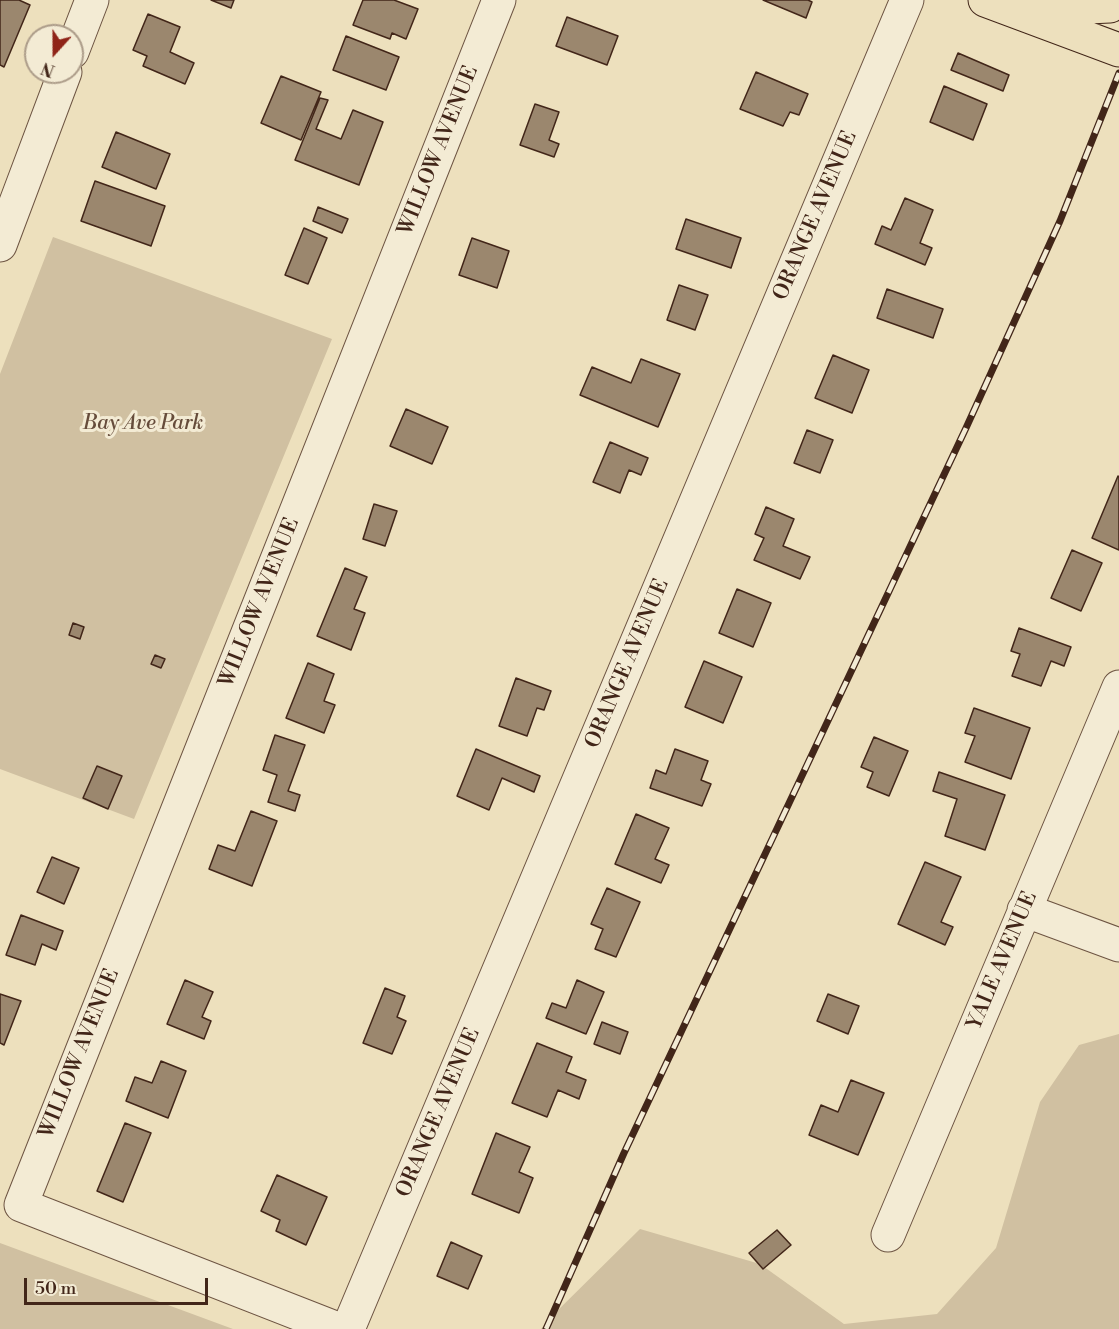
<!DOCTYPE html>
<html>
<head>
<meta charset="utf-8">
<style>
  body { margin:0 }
  #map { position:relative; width:1119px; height:1329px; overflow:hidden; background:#ede0bd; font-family:"Libre Bodoni",serif }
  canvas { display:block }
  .north { position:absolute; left:24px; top:24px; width:60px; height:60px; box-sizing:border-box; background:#f3ebd4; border:2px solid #ac9c89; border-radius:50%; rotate:201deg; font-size:16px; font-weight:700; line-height:24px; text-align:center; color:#422619 }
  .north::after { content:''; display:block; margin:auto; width:21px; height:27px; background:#8f2418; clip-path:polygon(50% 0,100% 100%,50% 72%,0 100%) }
  .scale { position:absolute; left:24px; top:1278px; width:184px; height:27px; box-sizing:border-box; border:3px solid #422619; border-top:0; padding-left:8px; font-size:18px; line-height:21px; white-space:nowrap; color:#422619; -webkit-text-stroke:4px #f3ebd4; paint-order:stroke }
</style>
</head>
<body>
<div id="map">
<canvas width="1119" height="1329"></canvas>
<div class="north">N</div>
<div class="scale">50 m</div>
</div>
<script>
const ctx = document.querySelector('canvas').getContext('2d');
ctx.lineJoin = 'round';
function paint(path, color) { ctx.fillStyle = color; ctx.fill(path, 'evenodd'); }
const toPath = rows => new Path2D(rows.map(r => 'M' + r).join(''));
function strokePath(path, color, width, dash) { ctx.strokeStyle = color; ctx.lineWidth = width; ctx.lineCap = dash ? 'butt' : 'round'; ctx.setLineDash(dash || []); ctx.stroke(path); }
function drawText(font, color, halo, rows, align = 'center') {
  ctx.font = font + ' "Libre Bodoni",serif'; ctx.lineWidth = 6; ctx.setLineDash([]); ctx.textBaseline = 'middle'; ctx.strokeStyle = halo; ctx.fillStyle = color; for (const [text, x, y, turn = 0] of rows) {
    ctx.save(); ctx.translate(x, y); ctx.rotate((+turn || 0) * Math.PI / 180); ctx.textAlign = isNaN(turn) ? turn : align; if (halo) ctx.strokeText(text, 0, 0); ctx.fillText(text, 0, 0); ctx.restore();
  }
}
paint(toPath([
  [53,237,332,339,134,819,0,769,0,374],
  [1119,1034,1119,1329,541,1329,550,1318,640,1229,760,1264,844,1324,937,1314,996,1248,1040,1102,1079,1045],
  [0,1243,233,1329,0,1329]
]), '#d0c0a1');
const building = toPath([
  [0,0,19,0,30,5,4,67,0,65,0,0],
  [211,0,234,0,231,8,211,0],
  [363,0,394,0,418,9,406,39,392,33,390,39,353,25,363,0],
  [763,0,808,0,812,2,806,18,763,0],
  [148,14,180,27,170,52,194,63,185,84,143,66,147,56,133,50,148,14],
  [567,17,618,36,607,65,556,46,567,17],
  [346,36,399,57,386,90,333,70,346,36],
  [958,53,1009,75,1003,91,951,70,958,53],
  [756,72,808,94,799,115,790,112,783,126,740,109,756,72],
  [281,76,321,92,301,140,261,123,281,76],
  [944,86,987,104,973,140,930,122,944,86],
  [320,98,328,100,316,129,341,139,353,110,383,122,359,185,295,160,320,98],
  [535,104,559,112,549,140,559,144,554,157,520,145,535,104],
  [116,132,170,154,156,189,102,167,116,132],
  [95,181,165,206,151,246,81,221,95,181],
  [905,198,933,210,920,243,932,248,925,265,875,244,882,226,891,230,905,198],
  [318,207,348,219,342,233,313,221,318,207],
  [686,219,741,238,731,268,676,249,686,219],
  [304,228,327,238,308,284,285,275,304,228],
  [472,238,509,251,497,288,459,275,472,238],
  [679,285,708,295,695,330,667,320,679,285],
  [887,289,943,309,933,338,877,318,887,289],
  [833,355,869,370,852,413,815,398,833,355],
  [641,359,680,374,658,427,580,395,592,367,631,383,641,359],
  [406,409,448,427,432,464,390,446,406,409],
  [807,430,833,440,820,473,794,463,807,430],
  [610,442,648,458,641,475,629,470,620,493,593,482,610,442],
  [1118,476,1119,477,1119,550,1092,538,1118,476],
  [374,504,397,511,385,546,363,539,374,504],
  [766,507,794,519,783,546,810,557,800,579,754,560,764,538,755,534,766,507],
  [1072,550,1102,563,1081,611,1051,598,1072,550],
  [345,568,367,577,354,609,365,613,351,650,317,636,345,568],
  [737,589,771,603,753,647,719,633,737,589],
  [73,623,84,627,80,639,69,635,73,623],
  [1019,628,1071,647,1064,666,1051,661,1041,686,1012,676,1020,654,1011,651,1019,628],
  [155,655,165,659,161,668,151,664,155,655],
  [704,661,742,677,723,723,685,707,704,661],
  [308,663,334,674,324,701,335,705,324,733,286,718,308,663],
  [516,678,551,691,544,710,537,708,527,736,499,726,516,678],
  [974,708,1030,728,1011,779,965,762,975,736,965,733,974,708],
  [275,735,305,745,288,791,300,795,295,811,268,802,277,775,263,770,275,735],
  [874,737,908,751,889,796,867,787,873,772,861,767,874,737],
  [476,749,540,776,534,792,502,778,489,810,457,796,476,749],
  [675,749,708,761,701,780,711,784,702,806,650,788,656,770,666,774,675,749],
  [97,766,122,776,108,809,83,798,97,766],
  [939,772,1005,795,985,850,945,836,957,799,933,791,939,772],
  [251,811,277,821,252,886,209,869,218,845,235,851,251,811],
  [636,814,669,828,655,859,669,865,661,883,615,864,636,814],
  [52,857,79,868,64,904,37,892,52,857],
  [925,862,961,877,941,922,953,927,945,945,898,924,925,862],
  [607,888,640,902,616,957,595,949,603,929,591,924,607,888],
  [21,915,63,931,56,950,42,944,35,965,6,955,21,915],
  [185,980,213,992,202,1017,211,1021,204,1039,167,1024,185,980],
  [577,980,604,992,586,1034,546,1018,552,1003,566,1008,577,980],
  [385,988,405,996,397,1017,406,1021,392,1054,363,1043,385,988],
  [0,994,21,1001,4,1045,0,1043,0,994],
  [828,994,859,1006,848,1034,817,1021,828,994],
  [602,1022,628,1032,620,1054,594,1044,602,1022],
  [537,1043,572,1057,566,1072,586,1080,579,1099,558,1090,547,1117,512,1103,537,1043],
  [161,1061,186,1071,168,1118,126,1101,135,1077,152,1083,161,1061],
  [851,1080,884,1093,858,1155,809,1135,821,1105,838,1112,851,1080],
  [125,1123,151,1133,123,1202,97,1191,125,1123],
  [496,1133,530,1147,519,1172,533,1178,519,1213,472,1194,496,1133],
  [277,1175,327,1197,306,1245,276,1231,280,1220,261,1211,277,1175],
  [777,1230,791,1245,763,1269,749,1253,777,1230],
  [451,1242,482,1256,468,1289,437,1276,451,1242]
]);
paint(building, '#9b876e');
strokePath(building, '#422619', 1.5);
const minor = toPath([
  [72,52,92,0],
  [0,245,65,72],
  [1024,910,1119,945],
  [888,1235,1119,687],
  [338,1329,21,1205,499,0],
  [348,1329,907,0]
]);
const major = toPath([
  [985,0,1119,50],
  [1044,0,1065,8,1110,6]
]);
strokePath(minor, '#6d5442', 35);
strokePath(major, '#422619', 35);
strokePath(minor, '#f3ebd4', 33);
strokePath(major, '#ede0bd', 33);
const rail = toPath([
  [546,1329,624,1153,966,428,1060,221,1119,73]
]);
strokePath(rail, '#422619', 7);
strokePath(rail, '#f3ebd4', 4.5, [14]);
drawText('21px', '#422619', '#f3ebd4', [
  ["WILLOW AVENUE",439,151,-68],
  ["ORANGE AVENUE",816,216,-67],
  ["WILLOW AVENUE",260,603,-68],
  ["ORANGE AVENUE",628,664,-67],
  ["YALE AVENUE",1003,961,-67],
  ["WILLOW AVENUE",80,1054,-68],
  ["ORANGE AVENUE",439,1113,-67]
]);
drawText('italic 21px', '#664c3b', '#f3ebd4', [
  ["Bay Ave Park",143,424]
]);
</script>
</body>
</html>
